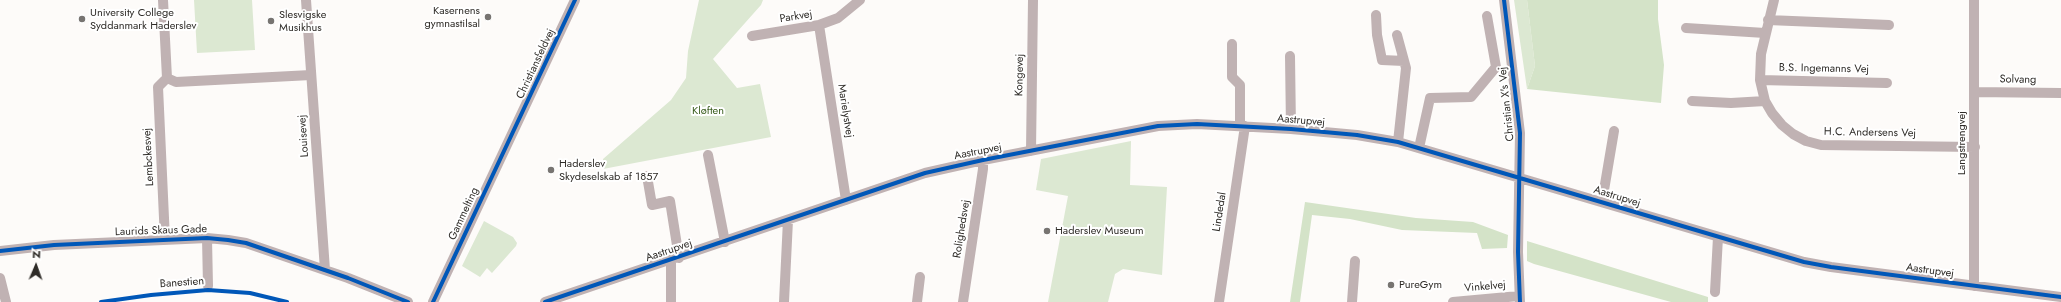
<!DOCTYPE html>
<html>
<head>
<meta charset="utf-8">
<style>
  body { margin:0 }
  #map { position:relative; width:2061px; height:302px; overflow:hidden; background:#fdfbf9; font-family:Jost,sans-serif }
  canvas { display:block }
  .north { position:absolute; left:16px; top:246px; width:40px; height:40px; -webkit-text-stroke:3px #fff; paint-order:stroke; rotate:2deg; font-size:11px; font-weight:700; line-height:16px; text-align:center; color:#2f2c28 }
  .north::after { content:''; display:block; margin:auto; width:14px; height:18px; background:#2f2c28; clip-path:polygon(50% 0,100% 100%,50% 72%,0 100%) }
</style>
</head>
<body>
<div id="map">
<canvas width="2061" height="302"></canvas>
<div class="north">N</div>
</div>
<script>
const ctx = document.querySelector('canvas').getContext('2d');
ctx.lineJoin = 'round';
function paint(path, color) { ctx.fillStyle = color; ctx.fill(path, 'evenodd'); }
const toPath = rows => new Path2D(rows.map(r => 'M' + r).join(''));
function strokePath(path, color, width, dash) { ctx.strokeStyle = color; ctx.lineWidth = width; ctx.lineCap = dash ? 'butt' : 'round'; ctx.setLineDash(dash || []); ctx.stroke(path); }
function drawText(font, color, halo, rows, align = 'center') {
  ctx.font = font + ' Jost,sans-serif'; ctx.lineWidth = 4; ctx.setLineDash([]); ctx.textBaseline = 'middle'; ctx.strokeStyle = halo; ctx.fillStyle = color; for (const [text, x, y, turn = 0] of rows) {
    ctx.save(); ctx.translate(x, y); ctx.rotate((+turn || 0) * Math.PI / 180); ctx.textAlign = isNaN(turn) ? turn : align; if (halo) ctx.strokeText(text, 0, 0); ctx.fillText(text, 0, 0); ctx.restore();
  }
}
paint(toPath([
  [194,0,252,0,255,50,197,53],
  [699,0,763,0,761,5,713,59,737,88,760,84,771,137,603,169,603,159,671,100,686,78,688,51],
  [1514,0,1527,0,1535,66,1527,89],
  [1131,141,1130,185,1167,187,1162,275,1123,269,1115,274,1108,302,1048,302,1068,196,1036,190,1041,159],
  [484,221,513,237,517,243,516,246,492,273,487,268,480,277,462,266]
]), '#dce8d2');
paint(toPath([
  [1527,0,1658,0,1658,19,1664,65,1661,103,1527,89,1535,66],
  [1305,202,1416,218,1473,222,1508,235,1507,248,1482,249,1477,233,1402,230,1350,219,1312,215,1300,302,1290,302],
  [1527,241,1708,297,1708,302,1671,302,1534,264,1527,261]
]), '#d4e3c8');
strokePath(toPath([
  [163,0,167,78,158,87,165,240],
  [306,0,325,270],
  [1504,0,1520,133,1518,252,1520,302],
  [1774,0,1761,54,1760,80,1765,101,1772,113,1782,125,1793,134,1806,141,1821,145,1975,147],
  [1974,0,1974,286],
  [1376,15,1377,35,1382,60,1404,61],
  [1768,20,1889,25],
  [819,25,846,200],
  [1686,28,1765,33],
  [1397,35,1406,68,1398,142],
  [752,36,819,25,838,18,860,0],
  [1232,44,1232,77,1240,85,1240,126],
  [1290,56,1291,129],
  [167,78,176,82,311,75],
  [1760,80,1887,83],
  [1974,92,2061,93],
  [1692,101,1731,103,1765,101],
  [1419,148,1430,98,1471,97,1496,67,1487,16],
  [1031,151,1033,0],
  [708,155,725,242],
  [647,176,652,205,670,201,679,258],
  [1602,202,1614,131],
  [207,238,208,286],
  [0,251,54,245,207,238,228,240,246,243,348,278,408,302],
  [671,261,671,302],
  [0,278,6,302],
  [1715,292,1718,237],
  [433,302,575,0],
  [545,302,925,173,983,160,1158,126,1197,124,1291,129,1357,135,1398,142,1804,262,1831,267,2061,297],
  [784,302,788,220],
  [917,302,920,277],
  [963,302,983,169,983,160],
  [1219,302,1245,126],
  [1352,302,1355,261],
  [1453,302,1519,296]
]), '#c0b2b3', 10);
strokePath(toPath([
  [1504,0,1520,133,1518,252,1520,302],
  [0,251,54,245,207,238,228,240,246,243,348,278,408,302],
  [101,302,151,295,208,290,250,293,287,302],
  [433,302,575,0],
  [545,302,925,173,983,160,1158,126,1197,124,1291,129,1357,135,1398,142,1804,262,1831,267,2061,297]
]), '#0057b8', 4);
for (const [x, y, r, color] of [
  [488,17,4,"#777471"],
  [82,19,4,"#777471"],
  [271,21,4,"#777471"],
  [551,170,4,"#777471"],
  [1047,231,4,"#777471"],
  [1391,285,4,"#777471"]
]) { const dot = new Path2D(); dot.arc(x, y, r, 0, 2 * Math.PI); ctx.fillStyle = color; ctx.fill(dot); strokePath(dot, '#fff', 1.5); }
drawText('11px', '#2f2c28', '#fff', [
  ["Kasernens",480,11,"right"],
  ["gymnastilsal",480,24,"right"],
  ["University College",90,13],
  ["Syddanmark Haderslev",90,26],
  ["Slesvigske",279,15],
  ["Musikhus",279,28],
  ["Haderslev",559,164],
  ["Skydeselskab af 1857",559,177],
  ["Haderslev Museum",1055,231],
  ["PureGym",1399,285]
], 'left');
drawText('11px', '#2f2c28', '#fff', [
  ["Parkvej",796,17,-9],
  ["Christiansfeldvej",536,64,-65],
  ["B.S. Ingemanns Vej",1824,69,1],
  ["Kongevej",1020,75,-89],
  ["Solvang",2018,80,1],
  ["Christian X's Vej",1507,104,-96],
  ["Marielystvej",845,111,81],
  ["Aastrupvej",1301,121,5],
  ["H.C. Andersens Vej",1870,133,1],
  ["Louisevej",304,136,-94],
  ["Langstrengvej",1962,143,-90],
  ["Aastrupvej",978,152,-11],
  ["Lembckesvej",149,157,-93],
  ["Aastrupvej",1617,197,17],
  ["Lindedal",1220,212,-81],
  ["Gammelting",464,214,-65],
  ["Rolighedsvej",962,229,-81],
  ["Laurids Skaus Gade",161,231,-2],
  ["Aastrupvej",669,251,-19],
  ["Aastrupvej",1930,271,8],
  ["Banestien",182,283,-4],
  ["Vinkelvej",1485,287,-5]
]);
drawText('11px', '#385c1c', '#fff', [
  ["Kløften",708,111]
]);
</script>
</body>
</html>
